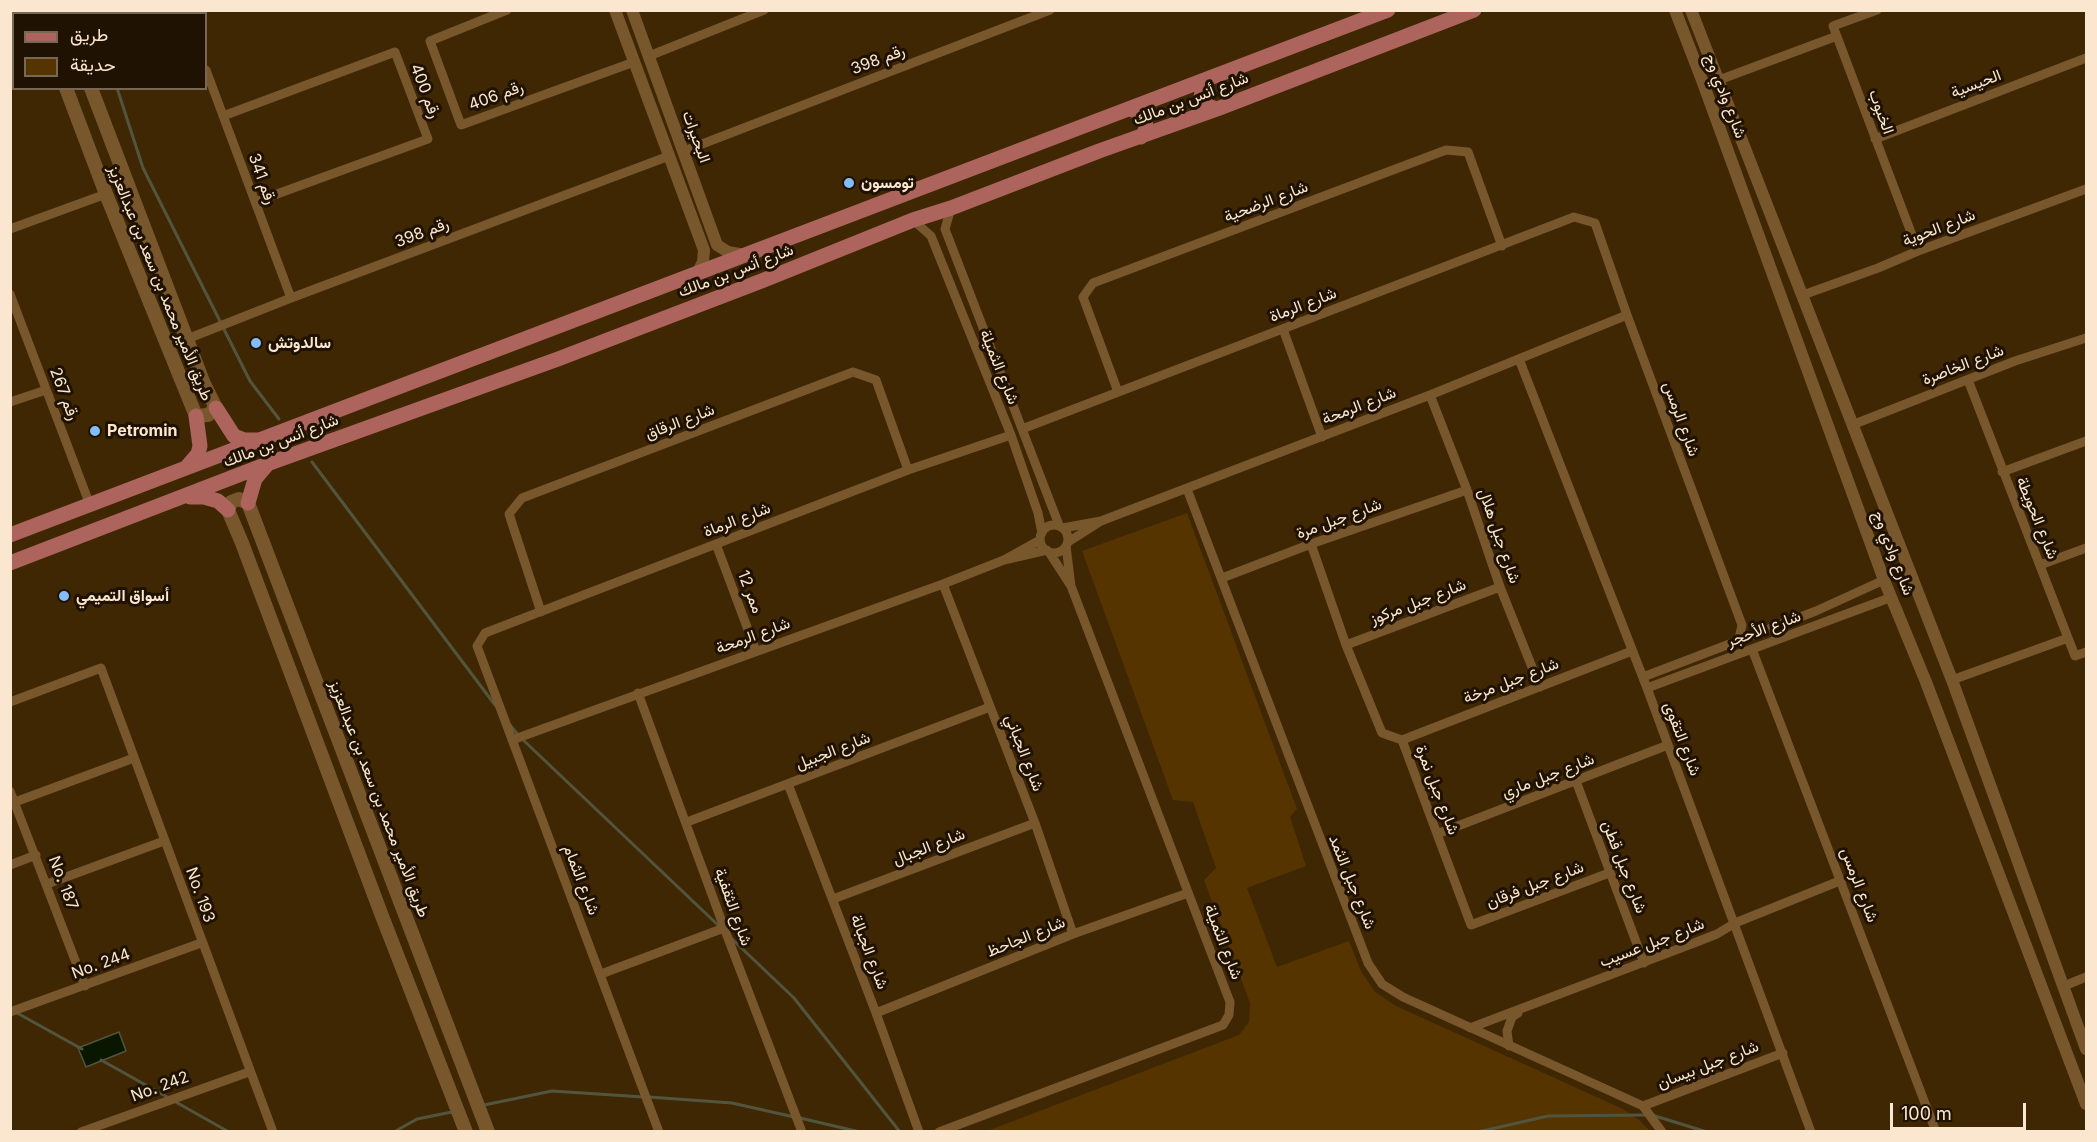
<!DOCTYPE html>
<html>
<head>
<meta charset="utf-8">
<style>
  body { margin:0 }
  #map { position:relative; width:2097px; height:1142px; overflow:hidden; background:#3f2704; font-family:Inter,Vazirmatn,sans-serif }
  canvas { display:block }
  .frame { position:absolute; inset:0; border:12px solid #fbe7d0; pointer-events:none }
  .legend { position:absolute; left:12px; top:12px; width:195px; height:78px; box-sizing:border-box; background:#1f1202; border:2px solid #776754; margin:0; padding:8px 10px; list-style:none; font-size:18px; color:#fbe7d0 }
  .legend li { display:flex; align-items:center; gap:12px; height:30px }
  .legend b { width:30px; border:2px solid #776754 }
  .scale { position:absolute; left:1890px; top:1103px; width:136px; height:27px; box-sizing:border-box; border:3px solid #fbe7d0; border-top:0; padding-left:8px; font-size:18px; line-height:21px; white-space:nowrap; color:#fbe7d0; -webkit-text-stroke:4px #1f1202; paint-order:stroke }
</style>
</head>
<body>
<div id="map">
<canvas width="2097" height="1142"></canvas>
<div class="frame"></div>
<ul class="legend">
<li><b style="height:8px;background:#ac645c"></b>طريق</li>
<li><b style="height:16px;background:#553400"></b>حديقة</li>
</ul>
<div class="scale">100 m</div>
</div>
<script>
const ctx = document.querySelector('canvas').getContext('2d');
ctx.lineJoin = 'round';
function paint(path, color) { ctx.fillStyle = color; ctx.fill(path, 'evenodd'); }
const toPath = rows => new Path2D(rows.map(r => 'M' + r).join(''));
function strokePath(path, color, width, dash) { ctx.strokeStyle = color; ctx.lineWidth = width; ctx.lineCap = dash ? 'butt' : 'round'; ctx.setLineDash(dash || []); ctx.stroke(path); }
function drawText(font, color, halo, rows, align = 'center') {
  ctx.font = font + ' Inter,Vazirmatn,sans-serif'; ctx.lineWidth = 6; ctx.setLineDash([]); ctx.textBaseline = 'middle'; ctx.strokeStyle = halo; ctx.fillStyle = color; for (const [text, x, y, turn = 0] of rows) {
    ctx.save(); ctx.translate(x, y); ctx.rotate((+turn || 0) * Math.PI / 180); ctx.textAlign = isNaN(turn) ? turn : align; if (halo) ctx.strokeText(text, 0, 0); ctx.fillText(text, 0, 0); ctx.restore();
  }
}
paint(toPath([
  [1187,513,1297,809,1290,817,1306,866,1247,888,1277,967,1349,941,1361,971,1375,992,1396,1006,1623,1109,1639,1120,1650,1131,987,1131,1239,1035,1249,1022,1250,1003,1204,880,1216,868,1193,802,1173,800,1082,551]
]), '#553400');
const water = toPath([
  [119,1032,126,1051,86,1067,78,1048,119,1032]
]);
paint(water, '#091600');
strokePath(water, '#52553e', 1.5);
strokePath(toPath([
  [91,10,92,14],
  [117,88,143,168,250,381,279,419],
  [312,462,495,705],
  [510,725,520,737,719,926],
  [732,939,794,998,900,1132],
  [17,1013,82,1049],
  [101,1060,169,1098],
  [649,1097,732,1103,794,1117],
  [174,1101,229,1132],
  [484,1105,552,1091,643,1097],
  [1652,1115,1707,1132],
  [800,1118,860,1132],
  [394,1132,417,1119,452,1112],
  [1478,1132,1548,1116,1646,1115]
]), '#52553e', 3);
strokePath(toPath([
  [184,10,185,14],
  [507,10,430,41,461,125,634,62],
  [1877,10,1833,26,1918,251],
  [195,14,203,10],
  [649,56,764,10],
  [206,70,291,298],
  [1719,80,1837,36],
  [223,116,395,52,428,139,255,202],
  [1875,139,2086,58],
  [684,151,1050,10],
  [951,208,945,229,1059,525],
  [913,220,931,236,1011,435,1038,513,1042,533],
  [10,229,106,194],
  [10,294,90,505],
  [1803,295,1878,268,1918,251,2086,189],
  [1283,329,1322,437],
  [187,339,291,298,669,156],
  [1519,359,1647,688,1811,1132],
  [1968,380,2075,656,2086,652],
  [1118,392,1083,297,1093,283,1446,150,1468,152,1502,246],
  [1430,395,1467,490,1500,587,1540,687],
  [10,402,46,390],
  [1852,425,2015,361,2086,338],
  [1022,429,1574,217,1595,223,1627,315,1742,625,1739,639],
  [2002,472,2086,441],
  [1187,489,1347,908,1368,963,1382,984,1403,997,1643,1106,1662,1132],
  [1101,521,1430,395,1627,315],
  '1040 539a14 14 0 1 1 28 0a14 14 0 1 1-28 0Z',
  [1063,528,1101,521,1068,542],
  [1040,540,1004,560,1047,550],
  [716,544,756,651],
  [1311,544,1346,645,1382,733,1402,740,1471,925,1609,873],
  [1049,552,1071,586,1066,546],
  [2040,565,2086,548],
  [1222,578,1311,544,1467,490],
  [943,584,1035,823,1073,934],
  [541,612,509,514,522,498,853,372,876,380,908,470],
  [1346,645,1500,587],
  [1752,649,1936,1132],
  [1643,677,1816,611,1884,580],
  [1952,680,2068,638],
  [1647,688,1892,597],
  [638,693,726,933,802,1132],
  [10,702,101,668,273,1132],
  [512,740,943,584,1004,560],
  [1402,740,1632,651],
  [1576,781,1644,963],
  [788,784,876,1013,919,1132],
  [10,791,85,986],
  [15,802,134,758],
  [687,822,990,707],
  [1437,834,1668,745],
  [10,865,36,855],
  [47,884,164,841],
  [833,899,1035,823],
  [601,974,724,928],
  [2064,986,2086,977],
  [10,1012,201,943],
  [876,1013,1073,934,1188,893],
  [1470,1028,1694,943,1717,934,1735,923,1842,880],
  [1509,1046,1507,1031,1512,1017,1518,1013],
  [1643,1106,1783,1053],
  [81,1132,249,1072],
  [659,1132,477,646,485,633,908,470,1011,435],
  [939,1132,1223,1025,1229,1015,1230,1002,1071,586]
]), '#79572c', 9);
strokePath(toPath([
  [615,10,704,250,703,262,697,274],
  [632,10,717,245,728,252,745,255],
  [1675,10,1702,80,1884,580,1926,682,2086,1104],
  [1691,10,1952,680,2086,1049]
]), '#79572c', 12);
strokePath(toPath([
  [36,10,37,14],
  [62,10,63,14],
  [66,88,106,194,196,416,208,415,216,408,204,384,91,88],
  [466,1132,382,916,242,543,228,510,231,502,239,499,248,503,488,1132]
]), '#79572c', 14);
strokePath(toPath([
  [1204,82,1201,97,1208,106,1217,109],
  [1130,109,1138,112,1145,119,1146,130,1141,137],
  [216,408,234,436,244,440,258,440],
  [186,468,198,454,200,446,196,416],
  [190,497,204,497,218,501,228,510],
  [248,503,255,479,266,466],
  [10,535,1388,10],
  [10,563,267,464,558,359,764,280,913,220,951,208,1099,151,1217,109,1474,10]
]), '#ac645c', 15);
for (const [x, y, r, color] of [
  [849,183,6,"#82bcfa"],
  [256,343,6,"#82bcfa"],
  [95,431,6,"#82bcfa"],
  [64,596,6,"#82bcfa"]
]) { const dot = new Path2D(); dot.arc(x, y, r, 0, 2 * Math.PI); ctx.fillStyle = color; ctx.fill(dot); strokePath(dot, '#1f1202', 2); }
drawText('16px', '#fbe7d0', '#1f1202', [
  ["رقم 398",878,60,-21],
  ["الحيسية",1976,84,-21],
  ["رقم 400",425,91,69],
  ["رقم 406",496,96,-20],
  ["شارع وادي وج",1725,96,69],
  ["شارع أنس بن مالك",1191,99,-21],
  ["الخبوب",1881,112,70],
  ["البحيرات",696,137,70],
  ["رقم 341",262,179,70],
  ["شارع الرضحية",1266,202,-21],
  ["شارع الحوية",1939,228,-21],
  ["رقم 398",422,233,-21],
  ["شارع أنس بن مالك",736,271,-21],
  ["طريق الأمير محمد بن سعد بن عبدالعزيز",160,283,68],
  ["شارع الرماة",1303,305,-21],
  ["شارع الخاصرة",1963,365,-21],
  ["شارع الثميلة",999,367,68],
  ["رقم 267",64,394,69],
  ["شارع الرمحة",1359,406,-21],
  ["شارع الرمس",1681,419,70],
  ["شارع الرقاق",680,422,-21],
  ["شارع أنس بن مالك",281,441,-21],
  ["شارع الحويطة",2037,518,68],
  ["شارع جبل مرة",1339,519,-20],
  ["شارع الرماة",737,520,-21],
  ["شارع جبل هلال",1499,536,71],
  ["شارع وادي وج",1893,553,69],
  ["ممر 12",750,592,69],
  ["شارع جبل مركوز",1418,602,-21],
  ["شارع الأحجر",1764,629,-20],
  ["شارع الرمحة",753,636,-20],
  ["شارع جبل مرخة",1511,681,-21],
  ["شارع التقوى",1682,739,69],
  ["شارع الجبيل",833,751,-21],
  ["شارع الجباني",1024,753,69],
  ["شارع جبل ماري",1548,776,-21],
  ["شارع جبل نمرة",1437,790,69],
  ["طريق الأمير محمد بن سعد بن عبدالعزيز",379,799,69],
  ["شارع الجبال",929,847,-21],
  ["شارع جبل قطن",1624,867,69],
  ["شارع الثمام",581,880,69],
  ["شارع جبل الثمد",1352,882,68],
  ["No. 187",63,883,69],
  ["شارع جبل فرقان",1535,885,-21],
  ["شارع الرمس",1859,885,69],
  ["No. 193",200,895,70],
  ["شارع الثقفية",733,907,70],
  ["شارع الجاحظ",1026,937,-22],
  ["شارع الثميلة",1223,942,69],
  ["شارع جبل عسيب",1652,943,-21],
  ["شارع الجبالة",869,952,69],
  ["No. 244",101,964,-20],
  ["شارع جبل بيسان",1708,1065,-21],
  ["No. 242",160,1087,-20]
]);
drawText('bold 16px', '#fbe7d0', '#1f1202', [
  ["تومسون",861,183],
  ["سالدوتش",268,343],
  ["Petromin",107,431],
  ["أسواق التميمي",76,596]
], 'left');
</script>
</body>
</html>
